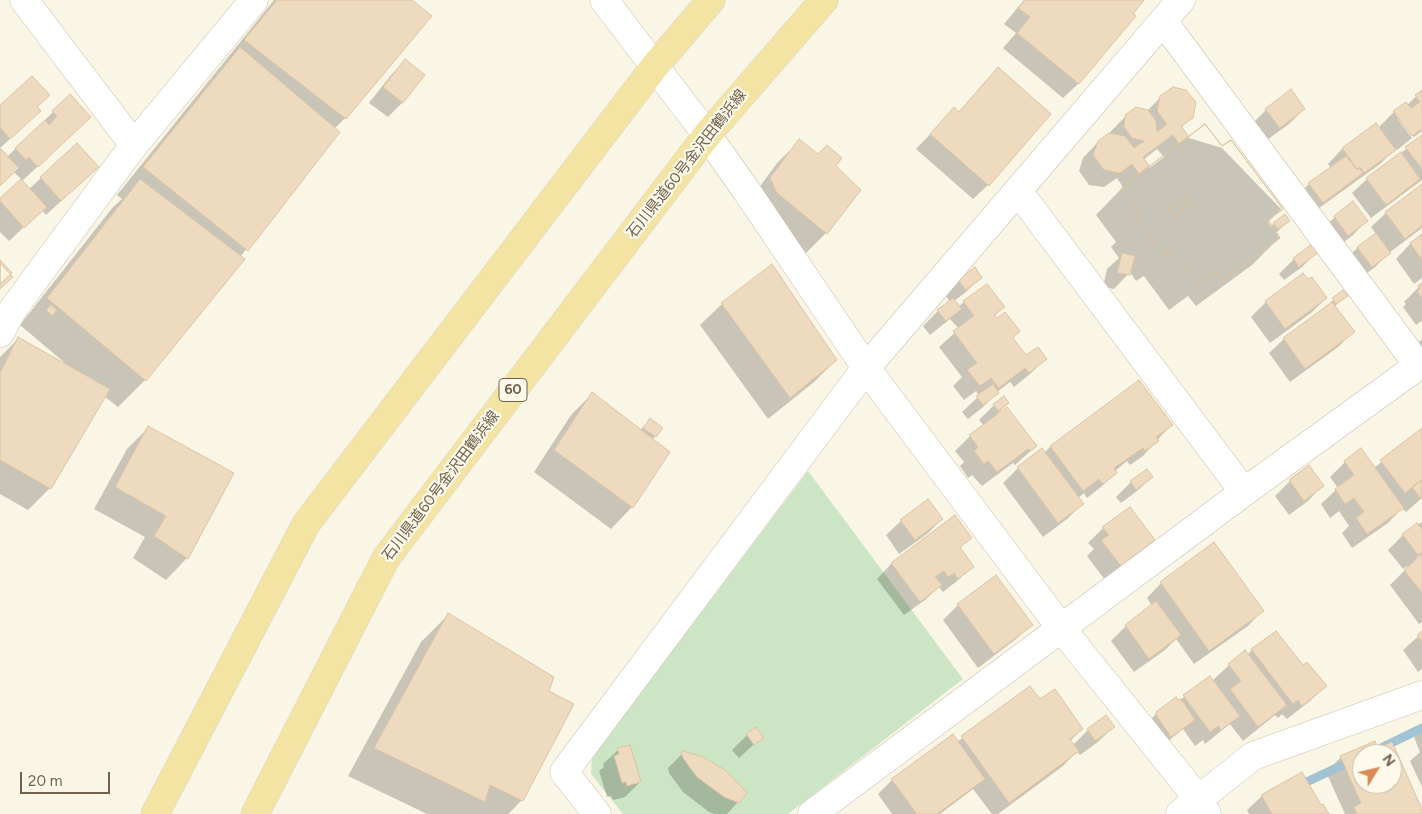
<!DOCTYPE html>
<html>
<head>
<meta charset="utf-8">
<style>
  body { margin:0 }
  #map { position:relative; width:1422px; height:814px; overflow:hidden; background:#faf6e5; font-family:Figtree,sans-serif }
  canvas { display:block }
  .north { position:absolute; left:1352px; top:744px; width:50px; height:50px; box-sizing:border-box; background:#fdf9eb; border:1px solid #c5bcab; border-radius:50%; rotate:54deg; font-size:14px; font-weight:700; line-height:20px; text-align:center; color:#71604c }
  .north::after { content:''; display:block; margin:auto; width:18px; height:22px; background:#da8a54; clip-path:polygon(50% 0,100% 100%,50% 72%,0 100%) }
  .scale { position:absolute; left:20px; top:772px; width:90px; height:22px; box-sizing:border-box; border:2px solid #71604c; border-top:0; padding-left:6px; font-size:15px; line-height:18px; white-space:nowrap; color:#71604c; -webkit-text-stroke:4px #fdf9eb; paint-order:stroke }
</style>
</head>
<body>
<div id="map">
<canvas width="1422" height="814"></canvas>
<div class="north">N</div>
<div class="scale">20 m</div>
</div>
<script>
const ctx = document.querySelector('canvas').getContext('2d');
ctx.lineJoin = 'round';
function paint(path, color) { ctx.fillStyle = color; ctx.fill(path, 'evenodd'); }
const toPath = rows => new Path2D(rows.map(r => 'M' + r).join(''));
function strokePath(path, color, width, dash) { ctx.strokeStyle = color; ctx.lineWidth = width; ctx.lineCap = dash ? 'butt' : 'round'; ctx.setLineDash(dash || []); ctx.stroke(path); }
function drawText(font, color, halo, rows, align = 'center') {
  ctx.font = font + ' Figtree,"Noto Sans JP",sans-serif'; ctx.lineWidth = 4.5; ctx.setLineDash([]); ctx.textBaseline = 'middle'; ctx.strokeStyle = halo; ctx.fillStyle = color; for (const [text, x, y, turn = 0] of rows) {
    ctx.save(); ctx.translate(x, y); ctx.rotate((+turn || 0) * Math.PI / 180); ctx.textAlign = isNaN(turn) ? turn : align; if (halo) ctx.strokeText(text, 0, 0); ctx.fillText(text, 0, 0); ctx.restore();
  }
}
paint(toPath([
  [808,471,963,679,788,814,623,814,591,774,592,757]
]), '#cce6c5');
paint(toPath([
  [274,0,410,0,345,118,334,129,338,132,240,257,244,259,145,380,118,407,104,396,50,488,28,510,0,494,0,357,19,338,64,364,65,363,20,325,113,207,122,199,117,195],
  [1024,0,1143,0,1131,14,1134,16,1078,84,1063,98,1003,48,1016,33,1004,24],
  [405,61,424,75,402,103,388,117,369,103,391,75],
  [998,69,988,185,973,199,916,149,954,109,958,113],
  [1290,91,1304,109,1289,124,1264,142,1251,125,1266,110],
  [1422,91,1422,131,1414,137,1401,119,1398,119,1412,138,1397,150,1396,148,1380,164,1308,216,1294,199,1309,184,1331,168,1328,164,1342,149,1376,125,1378,128,1394,112,1407,105],
  [1161,97,1191,117,1181,128,1189,138,1222,148,1281,209,1268,222,1271,227,1274,223,1288,221,1276,233,1279,238,1252,265,1196,306,1188,296,1169,310,1144,276,1136,281,1130,272,1114,289,1103,287,1107,269,1119,258,1111,247,1116,242,1096,215,1123,187,1117,178,1104,187,1089,185,1079,171,1083,158,1098,142,1110,135,1111,131,1126,116,1147,111],
  [1157,149,1164,157,1149,168,1143,160],
  [0,107,36,107,24,126,0,148],
  [53,112,75,132,22,181,29,189,77,145,83,181,46,215,42,210,9,241,0,232,0,199,22,180,14,172,0,185,0,150,7,157],
  [1422,137,1422,180,1371,218,1352,193,1367,179],
  [800,141,834,167,826,233,805,254,749,201,778,162],
  [1422,186,1422,228,1389,253,1374,268,1356,281,1343,263,1357,248,1376,234,1371,227,1386,213],
  [1335,217,1366,221,1352,236,1333,250,1320,231],
  [1422,236,1422,278,1414,284,1396,259,1410,244],
  [1317,252,1302,267,1284,280,1279,274,1294,259],
  [981,277,966,292,954,301,958,307,964,302,1003,307,994,317,1026,357,1045,359,1030,374,1014,387,1010,382,997,392,983,407,968,419,962,412,979,396,976,391,964,400,953,386,962,377,939,347,959,329,950,319,930,335,923,326,938,311,950,302,945,295,959,280],
  [1422,284,1422,323,1421,321,1416,325,1403,307,1406,304,1404,302],
  [1343,291,1346,296,1334,307,1353,332,1338,347,1290,382,1269,353,1284,339,1319,313],
  [1326,298,1311,313,1270,343,1251,317,1266,302],
  [722,304,836,360,814,382,768,419,700,325],
  [1422,339,1422,347,1417,344],
  [592,394,640,430,651,420,661,428,652,440,668,453,632,507,611,529,534,472,571,415],
  [1008,403,996,415,1036,446,1015,465,1013,463,982,486,972,475,968,478,960,466,964,462,955,451,970,436,984,426,979,420,994,405],
  [1171,425,1143,456,1130,465,1127,461,1115,471,1116,472,1101,487,1087,498,1084,493,1078,498,1082,504,1067,519,1043,537,1003,483,1018,468,1044,453,1051,446],
  [148,428,187,558,166,580,133,558,145,537,94,509,127,449],
  [1422,430,1422,482,1421,483,1422,498,1406,512,1402,508,1388,523,1352,548,1342,533,1349,526,1339,511,1330,518,1321,504,1338,488,1330,477,1345,462,1374,468],
  [1147,470,1152,477,1137,491,1121,503,1116,497,1131,482],
  [1290,481,1322,486,1308,501,1289,515,1275,496],
  [955,517,970,538,959,549,972,567,957,581,943,592,939,587,925,600,904,615,877,579,891,564],
  [942,519,927,534,899,554,886,535,901,521],
  [1422,522,1422,622,1419,624,1390,585,1408,567,1407,566,1403,569,1388,550,1403,535],
  [1420,555,1422,557,1415,562,1414,561],
  [1103,528,1153,540,1138,555,1105,580,1087,556,1094,549,1088,543],
  [996,577,1031,625,1016,639,978,668,943,620,958,605],
  [1161,583,1262,611,1248,626,1194,664,1176,639,1165,650,1134,672,1111,641,1126,626,1152,606,1147,598],
  [448,615,547,692,522,800,508,814,427,814,348,776,421,642],
  [1422,633,1422,669,1418,672,1403,650],
  [1252,650,1302,667,1325,686,1310,701,1287,719,1282,714,1278,718,1275,715,1243,741,1230,724,1205,744,1203,740,1195,746,1183,729,1156,751,1142,728,1157,713,1212,681,1229,665,1245,652,1247,655],
  [1030,688,1040,701,1082,729,1070,741,1073,745,1088,730,1106,717,1113,727,1098,742,1080,755,1077,751,1063,766,998,814,992,814,973,789,940,814,892,814,878,794,892,780,957,742],
  [1422,729,1422,787,1410,761,1420,752,1414,737],
  [747,735,762,737,739,758,732,750],
  [1392,744,1422,814,1345,814,1326,772,1341,757,1378,750],
  [1362,754,1392,754,1392,784,1362,784],
  [618,750,640,782,625,797,613,800,611,796,607,797,599,771,604,767,603,764],
  [683,753,738,802,727,814,715,814,709,812,683,792,669,773,668,768],
  [1262,796,1328,814,1249,814,1247,810]
]), '#0003');
strokePath(toPath([
  [1383,747,1422,728],
  [1298,786,1362,756]
]), '#a2c3d3', 9);
const building = toPath([
  [277,0,412,0,432,16,346,119,244,40,277,0],
  [1025,0,1144,0,1133,14,1136,16,1079,84,1017,33,1030,17,1018,8,1025,0],
  [240,47,340,132,248,251,143,167,240,47],
  [405,59,425,75,403,103,383,87,405,59],
  [998,67,1051,114,989,186,930,134,954,107,959,112,998,67],
  [32,76,50,95,37,107,41,111,10,139,0,127,0,105,32,76],
  [1173,87,1186,90,1196,102,1193,118,1181,126,1189,137,1179,144,1173,135,1143,157,1149,166,1139,174,1132,164,1120,173,1104,170,1093,155,1098,141,1109,133,1125,136,1134,148,1144,141,1132,138,1124,127,1125,115,1136,107,1148,110,1156,121,1157,132,1167,124,1157,111,1160,96,1173,87],
  [1291,89,1305,109,1280,128,1265,109,1291,89],
  [1422,90,1422,129,1412,136,1393,111,1406,102,1411,108,1420,102,1415,95,1422,90],
  [70,94,91,117,38,167,29,157,26,160,15,148,45,120,49,125,57,116,52,111,70,94],
  [1376,123,1396,150,1364,173,1360,167,1357,169,1342,148,1376,123],
  [1205,124,1222,146,1231,140,1283,209,1268,220,1280,238,1224,280,1216,270,1197,284,1171,250,1164,255,1137,219,1143,215,1122,187,1205,124],
  [1187,196,1192,203,1175,216,1170,209,1187,196],
  [1205,124,1222,146,1231,140,1283,209,1268,220,1280,238,1224,280,1216,270,1197,284,1171,250,1164,255,1137,219,1143,215,1122,187,1205,124],
  [1422,135,1422,169,1405,147,1422,135],
  [799,139,818,154,827,145,842,158,836,166,861,190,827,234,777,193,770,178,799,139],
  [77,143,99,167,61,201,40,177,77,143],
  [0,148,19,168,0,186,0,148],
  [1401,152,1420,179,1386,205,1366,178,1401,152],
  [1346,156,1357,170,1359,168,1363,173,1323,203,1308,183,1346,156],
  [21,179,47,207,24,228,0,201,0,198,21,179],
  [140,179,245,259,146,381,47,298,140,179],
  [1422,184,1422,226,1405,239,1385,212,1422,184],
  [1187,196,1192,203,1175,216,1170,209,1187,196],
  [1353,201,1368,221,1348,236,1334,216,1353,201],
  [1285,214,1290,221,1278,229,1273,223,1285,214],
  [1376,233,1391,253,1372,267,1357,247,1376,233],
  [1422,234,1422,260,1410,243,1422,234],
  [1312,244,1319,252,1299,267,1293,258,1312,244],
  [1122,253,1135,256,1130,275,1117,273,1122,253],
  [0,260,12,273,0,284,0,260],
  [0,263,13,277,0,289,0,263],
  [772,264,837,360,790,398,721,303,772,264],
  [975,267,982,278,966,290,958,280,975,267],
  [1303,273,1308,279,1312,277,1327,298,1285,329,1265,301,1303,273],
  [1422,283,1422,298,1417,291,1420,289,1418,286,1422,283],
  [987,284,1005,307,994,315,997,318,1005,312,1020,331,1013,338,1026,355,1038,347,1047,359,1029,373,1025,368,999,388,991,378,980,386,967,370,977,363,953,331,974,316,963,301,987,284],
  [1343,290,1348,296,1336,304,1332,298,1343,290],
  [953,298,962,309,946,321,937,310,953,298],
  [1332,302,1355,332,1305,369,1283,338,1332,302],
  [51,305,57,310,52,316,46,310,51,305],
  [18,337,110,389,51,489,0,460,0,373,18,337],
  [1139,380,1173,425,1156,437,1159,441,1145,451,1143,448,1114,468,1117,473,1103,484,1099,479,1083,491,1050,446,1139,380],
  [993,384,999,393,983,405,976,396,993,384],
  [592,392,670,452,633,508,554,450,592,392],
  [1004,396,1009,403,998,411,993,404,1004,396],
  [1007,407,1037,446,1031,451,1028,449,997,472,988,461,984,464,974,451,978,447,969,435,1007,407],
  [650,418,663,428,656,437,643,428,650,418],
  [148,426,234,473,188,559,154,536,166,516,115,487,148,426],
  [1422,428,1422,480,1405,493,1380,460,1422,428],
  [1042,448,1084,504,1058,523,1017,467,1042,448],
  [1361,448,1404,508,1367,534,1356,518,1364,512,1354,498,1345,504,1335,489,1354,475,1344,461,1361,448],
  [1309,465,1324,486,1304,501,1289,480,1309,465],
  [1147,469,1153,477,1136,490,1130,481,1147,469],
  [1421,481,1422,483,1421,499,1412,487,1421,481],
  [928,499,943,519,915,540,900,520,928,499],
  [1130,507,1155,540,1121,566,1101,540,1109,535,1102,527,1130,507],
  [955,515,972,538,960,547,974,567,958,579,954,573,948,577,944,571,935,577,942,585,920,602,891,563,955,515],
  [1417,523,1422,529,1422,552,1418,555,1402,534,1417,523],
  [1214,542,1264,611,1209,651,1160,582,1214,542],
  [1422,555,1422,593,1404,570,1422,555],
  [996,575,1033,625,994,654,957,604,996,575],
  [1156,601,1181,635,1149,659,1125,625,1156,601],
  [448,613,554,677,549,691,574,704,523,801,490,785,485,802,374,748,448,613],
  [1276,631,1303,665,1307,662,1327,686,1302,706,1298,700,1293,704,1251,649,1276,631],
  [1422,631,1422,642,1417,635,1422,631],
  [1245,650,1287,705,1258,727,1230,689,1241,681,1228,664,1245,650],
  [1210,676,1240,716,1221,730,1218,726,1210,732,1183,695,1210,676],
  [1030,686,1040,699,1055,689,1083,729,1070,739,1079,751,1009,803,961,736,1030,686],
  [1176,697,1178,700,1180,699,1184,703,1195,720,1171,737,1156,715,1156,712,1176,697],
  [1106,715,1115,727,1095,741,1087,729,1106,715],
  [756,727,764,738,754,745,746,734,756,727],
  [953,734,985,779,937,814,917,814,891,779,953,734],
  [1375,741,1378,748,1392,742,1422,809,1422,814,1357,814,1354,807,1361,803,1340,756,1375,741],
  [1362,754,1392,754,1392,784,1362,784,1362,754],
  [630,745,641,782,627,786,626,782,622,783,614,756,619,754,617,748,630,745],
  [683,751,703,757,725,770,733,778,747,793,739,803,724,797,697,777,683,758,681,753,683,751],
  [1302,772,1321,805,1323,804,1329,814,1272,814,1261,795,1302,772]
]);
paint(building, '#eddabf');
strokePath(building, '#dec3a1', 1);
const street = toPath([
  [24,0,134,145],
  [1163,21,1418,365],
  [746,190,866,368,1061,628,1199,800,1207,814],
  [1018,191,1244,492],
  [0,333,13,309,134,145,254,0],
  [597,814,564,772,866,368,1181,0],
  [812,814,1244,492,1422,363]
]);
const secondary = toPath([
  [604,0,707,135,746,190],
  [1180,814,1253,756,1422,695]
]);
const primary = toPath([
  [155,814,306,524,655,66,711,0],
  [255,814,386,558,707,135,824,0]
]);
strokePath(street, '#cbbfac', 29);
strokePath(secondary, '#cdc0aa', 29);
strokePath(primary, '#dad6d0', 29);
strokePath(street, '#fff', 28);
strokePath(secondary, '#fff', 28);
strokePath(primary, '#f3e4a3', 28);
for (const [x, y, w] of [
  [513,390,28]
]) { const box = new Path2D(); box.roundRect(x - w / 2, y - 11.5, w, 23, 4); ctx.fillStyle = '#fdf9eb'; ctx.fill(box); strokePath(box, '#71604c', 1); }
drawText('bold 14px', '#71604c', null, [
  ["60",513,390]
]);
drawText('15px', '#71604c', '#fdf9eb', [
  ["石川県道60号金沢田鶴浜線",687,164,-52],
  ["石川県道60号金沢田鶴浜線",441,486,-53]
]);
</script>
</body>
</html>
